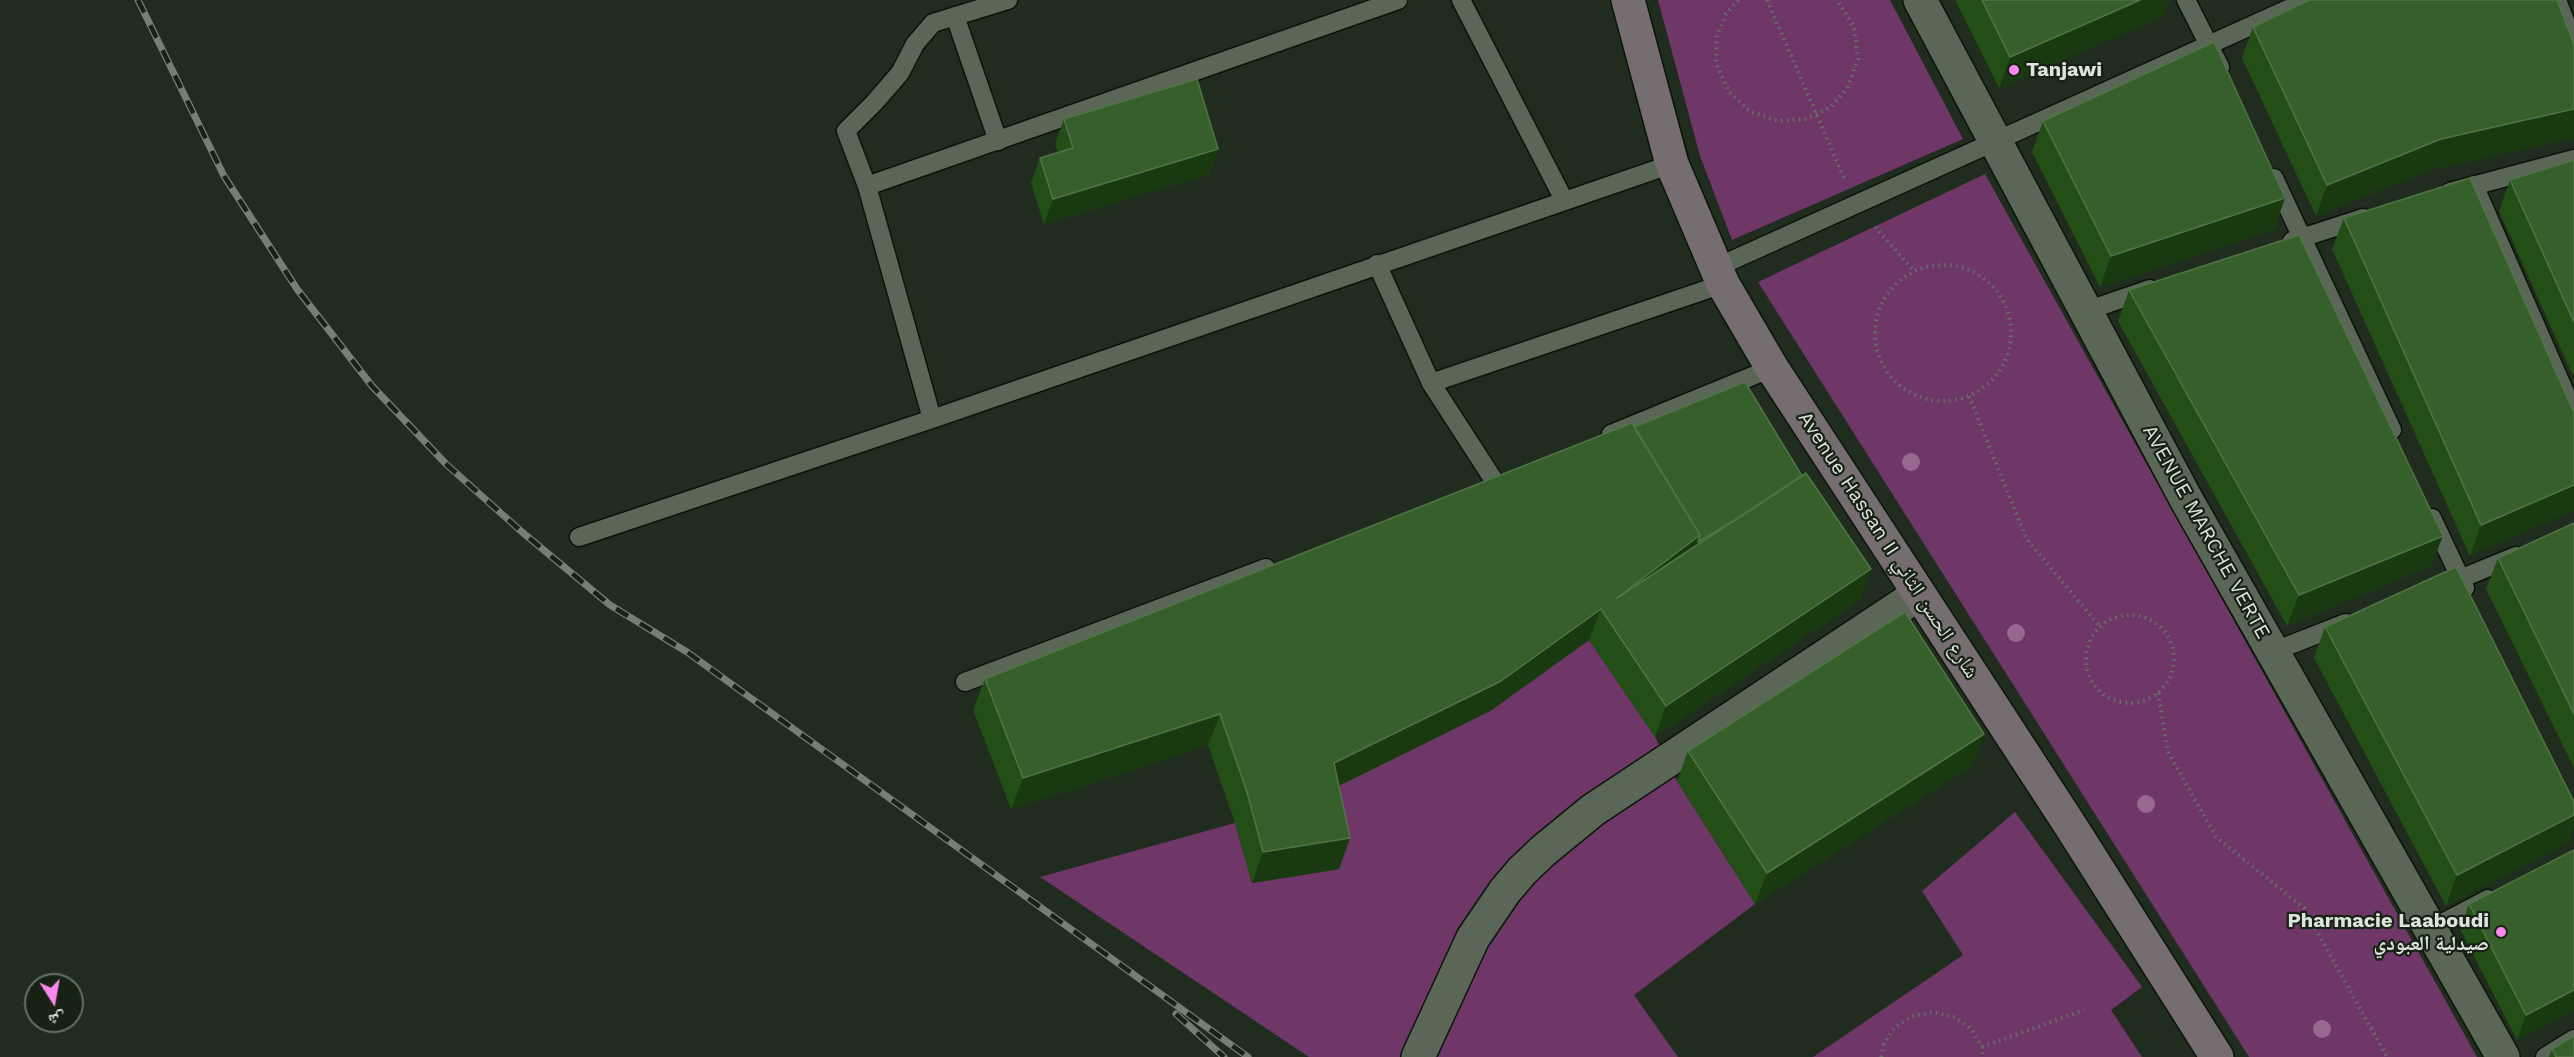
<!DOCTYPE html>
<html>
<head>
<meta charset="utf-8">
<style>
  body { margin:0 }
  #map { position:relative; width:2574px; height:1057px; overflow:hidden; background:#202c1e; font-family:"Work Sans","Noto Naskh Arabic",sans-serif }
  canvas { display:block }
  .north { position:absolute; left:24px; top:973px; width:60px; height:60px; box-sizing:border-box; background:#172215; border:2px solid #667064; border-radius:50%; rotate:169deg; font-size:16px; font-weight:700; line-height:24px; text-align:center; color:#dde4db }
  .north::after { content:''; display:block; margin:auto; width:21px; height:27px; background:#f888ea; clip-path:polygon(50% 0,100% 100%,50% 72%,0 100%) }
</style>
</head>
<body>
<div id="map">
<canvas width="2574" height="1057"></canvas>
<div class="north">ش</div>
</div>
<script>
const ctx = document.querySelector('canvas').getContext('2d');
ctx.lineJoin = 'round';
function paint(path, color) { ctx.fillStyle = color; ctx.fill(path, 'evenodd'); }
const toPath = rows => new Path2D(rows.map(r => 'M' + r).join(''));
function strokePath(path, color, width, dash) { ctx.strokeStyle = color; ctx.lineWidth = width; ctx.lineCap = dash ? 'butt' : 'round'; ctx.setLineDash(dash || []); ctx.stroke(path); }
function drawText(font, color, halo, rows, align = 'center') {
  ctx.font = font + ' "Work Sans","Noto Naskh Arabic",sans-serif'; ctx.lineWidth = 4.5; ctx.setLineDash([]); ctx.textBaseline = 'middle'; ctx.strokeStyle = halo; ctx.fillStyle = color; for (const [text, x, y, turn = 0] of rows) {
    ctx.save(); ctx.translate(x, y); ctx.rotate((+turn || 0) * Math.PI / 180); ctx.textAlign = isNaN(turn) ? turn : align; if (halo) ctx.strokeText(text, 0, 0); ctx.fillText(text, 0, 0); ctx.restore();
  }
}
paint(toPath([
  [1658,0,1890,0,1963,139,1732,240,1700,156],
  [1985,174,2477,1057,2249,1057,1758,282],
  [1589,640,1655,737,1677,781,1755,904,1634,995,1678,1057,1309,1057,1040,877,1235,823,1252,883,1339,869,1322,794,1490,711],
  [2015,812,2142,987,2111,1010,2142,1057,1813,1057,1963,955,1922,891]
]), '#6f3668');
const lane = toPath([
  [1461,0,1564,200],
  [2186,0,2220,67],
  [2557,0,2574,44],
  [955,16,998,141],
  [2274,178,2392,430],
  [2474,185,2574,413],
  [867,186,1398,0],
  [2450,192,2574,159],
  [2292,241,2363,218],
  [1377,264,1431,383,1495,482],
  [1715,268,2308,0],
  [2086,311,2150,289],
  [1431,383,1723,284],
  [932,419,867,186,846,131,874,103,900,73,915,44,933,23,1008,0],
  [1611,434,1772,368],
  [2432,518,2465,588],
  [579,537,932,419,1672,164],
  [2450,583,2516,556],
  [2272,652,2346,623],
  [965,682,1266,568],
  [2431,929,2488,899],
  [2545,1057,2574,1039]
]);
const street = toPath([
  [1920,0,2186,499,2503,1057],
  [1418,1057,1473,938,1505,891,1522,871,1543,851,1593,810,1919,594]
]);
const secondary = toPath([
  [1628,0,1672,164,1723,284,1772,368,2070,825,2217,1057]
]);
strokePath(lane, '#0a1408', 21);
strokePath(street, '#0a1408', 36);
strokePath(secondary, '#0a1408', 36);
strokePath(toPath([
  [1738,0,1726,14,1717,36,1716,63,1729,92,1751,112,1779,121,1805,119,1831,107,1847,88,1858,59,1854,27,1837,0],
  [1767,0,1844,178],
  [1875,227,1914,271],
  '1875 333a68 68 0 1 1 136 0a68 68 0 1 1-136 0Z',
  [1969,396,2026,538,2100,627],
  '2086 659a44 44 0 1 1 88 0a44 44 0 1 1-88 0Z',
  [2158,693,2168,752,2216,837,2304,908,2387,1057],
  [1982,1047,2084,1010],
  [1881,1057,1884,1044,1894,1028,1911,1017,1932,1012,1955,1017,1971,1029,1982,1047,1983,1057]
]), '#677165', 4, [1.5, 4.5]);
strokePath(lane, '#5a6757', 18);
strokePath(street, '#5a6757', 33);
strokePath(secondary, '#756d70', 33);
const rail = toPath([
  [138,0,224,176,297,289,372,386,446,464,522,532,610,605,687,652,1248,1057],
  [1176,1014,1224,1057]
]);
strokePath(rail, '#757f73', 7);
strokePath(rail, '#172215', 4.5, [14]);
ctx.fillStyle = '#996891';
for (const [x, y] of [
  [1911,462],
  [2016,633],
  [2146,804],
  [2322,1029]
]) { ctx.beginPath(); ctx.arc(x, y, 9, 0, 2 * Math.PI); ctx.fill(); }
paint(toPath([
  [1955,0,2169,0,2163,16,1999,88],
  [2253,27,2574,45,2574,138,2430,170,2316,216,2242,58],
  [1064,119,1218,149,1209,174,1044,224,1031,183,1040,158,1058,153,1055,144],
  [2043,121,2285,198,2274,229,2100,287,2032,152],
  [2574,160,2574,373,2572,374,2499,211,2510,180],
  [2344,218,2574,413,2470,556,2332,249],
  [2129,290,2431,566,2287,626,2118,321],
  [1634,427,1860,600,1655,737,1589,640,1490,711,1339,786,1350,838,1339,869,1252,883,1235,823,1208,745,1011,809,973,710,985,679],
  [2574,523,2574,768,2486,589,2498,558],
  [2325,627,2568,843,2446,906,2314,658],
  [1688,751,1973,765,1755,904,1677,781],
  [2469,904,2574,1010,2517,1040,2460,929],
  [2552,1049,2574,1057,2549,1057]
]), '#234f17');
paint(toPath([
  [2140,0,2169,0,2163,16,1999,88,2010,57],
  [2574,109,2574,138,2430,170,2316,216,2327,185,2441,139],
  [1218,149,1209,174,1044,224,1053,199],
  [2285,198,2274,229,2100,287,2111,256],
  [1804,479,1617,598,1700,535],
  [2574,485,2574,511,2470,556,2481,525],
  [2443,536,2431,566,2287,626,2299,595],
  [1871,569,1860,600,1655,737,1666,706],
  [1601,609,1589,640,1490,711,1322,794,1334,763],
  [1220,714,1208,745,1011,809,1023,778],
  [1984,734,1973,765,1755,904,1767,873],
  [2574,815,2574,827,2568,843,2446,906,2457,875],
  [1350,838,1339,869,1252,883,1263,852],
  [2574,990,2574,1010,2517,1040,2526,1015]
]), '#193a11');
const building = toPath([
  [1982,0,2140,0,2010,57,1982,0],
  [2309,0,2557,0,2574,45,2574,109,2441,139,2327,185,2253,27,2309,0],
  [2214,42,2285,198,2111,256,2043,121,2214,42],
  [1197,79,1218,149,1053,199,1040,158,1073,148,1064,119,1197,79],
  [2574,160,2574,322,2510,180,2574,160],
  [2470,178,2574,413,2574,485,2481,525,2344,218,2470,178],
  [2299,235,2443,536,2299,595,2129,290,2299,235],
  [1745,382,1802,476,1740,517,1698,542,1700,535,1634,427,1745,382],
  [1632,423,1700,535,1617,598,1806,473,1871,569,1666,706,1601,609,1501,681,1334,763,1350,838,1263,852,1247,792,1220,714,1023,778,985,679,1632,423],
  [2574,523,2574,714,2498,558,2574,523],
  [2456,567,2574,802,2574,815,2457,875,2325,627,2456,567],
  [1905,612,1984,734,1767,873,1688,751,1905,612],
  [2574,850,2574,990,2526,1015,2469,904,2574,850],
  [2574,1036,2574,1057,2556,1057,2552,1049,2574,1036]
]);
paint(building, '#375f2c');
strokePath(building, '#517447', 1.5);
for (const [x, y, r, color] of [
  [2014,70,6,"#f888ea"],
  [2501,932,6,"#f888ea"]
]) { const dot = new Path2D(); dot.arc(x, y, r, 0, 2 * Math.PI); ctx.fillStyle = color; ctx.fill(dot); strokePath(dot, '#172215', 2); }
drawText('bold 20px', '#dde4db', '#172215', [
  ["Tanjawi",2026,70],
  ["Pharmacie Laaboudi",2489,921,"right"],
  ["صيدلية العبودي",2489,944,"right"]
], 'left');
drawText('20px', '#dde4db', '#172215', [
  ["AVENUE MARCHE VERTE",2206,532,61],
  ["Avenue Hassan II شارع الحسن الثاني",1888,545,57]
]);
</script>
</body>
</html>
